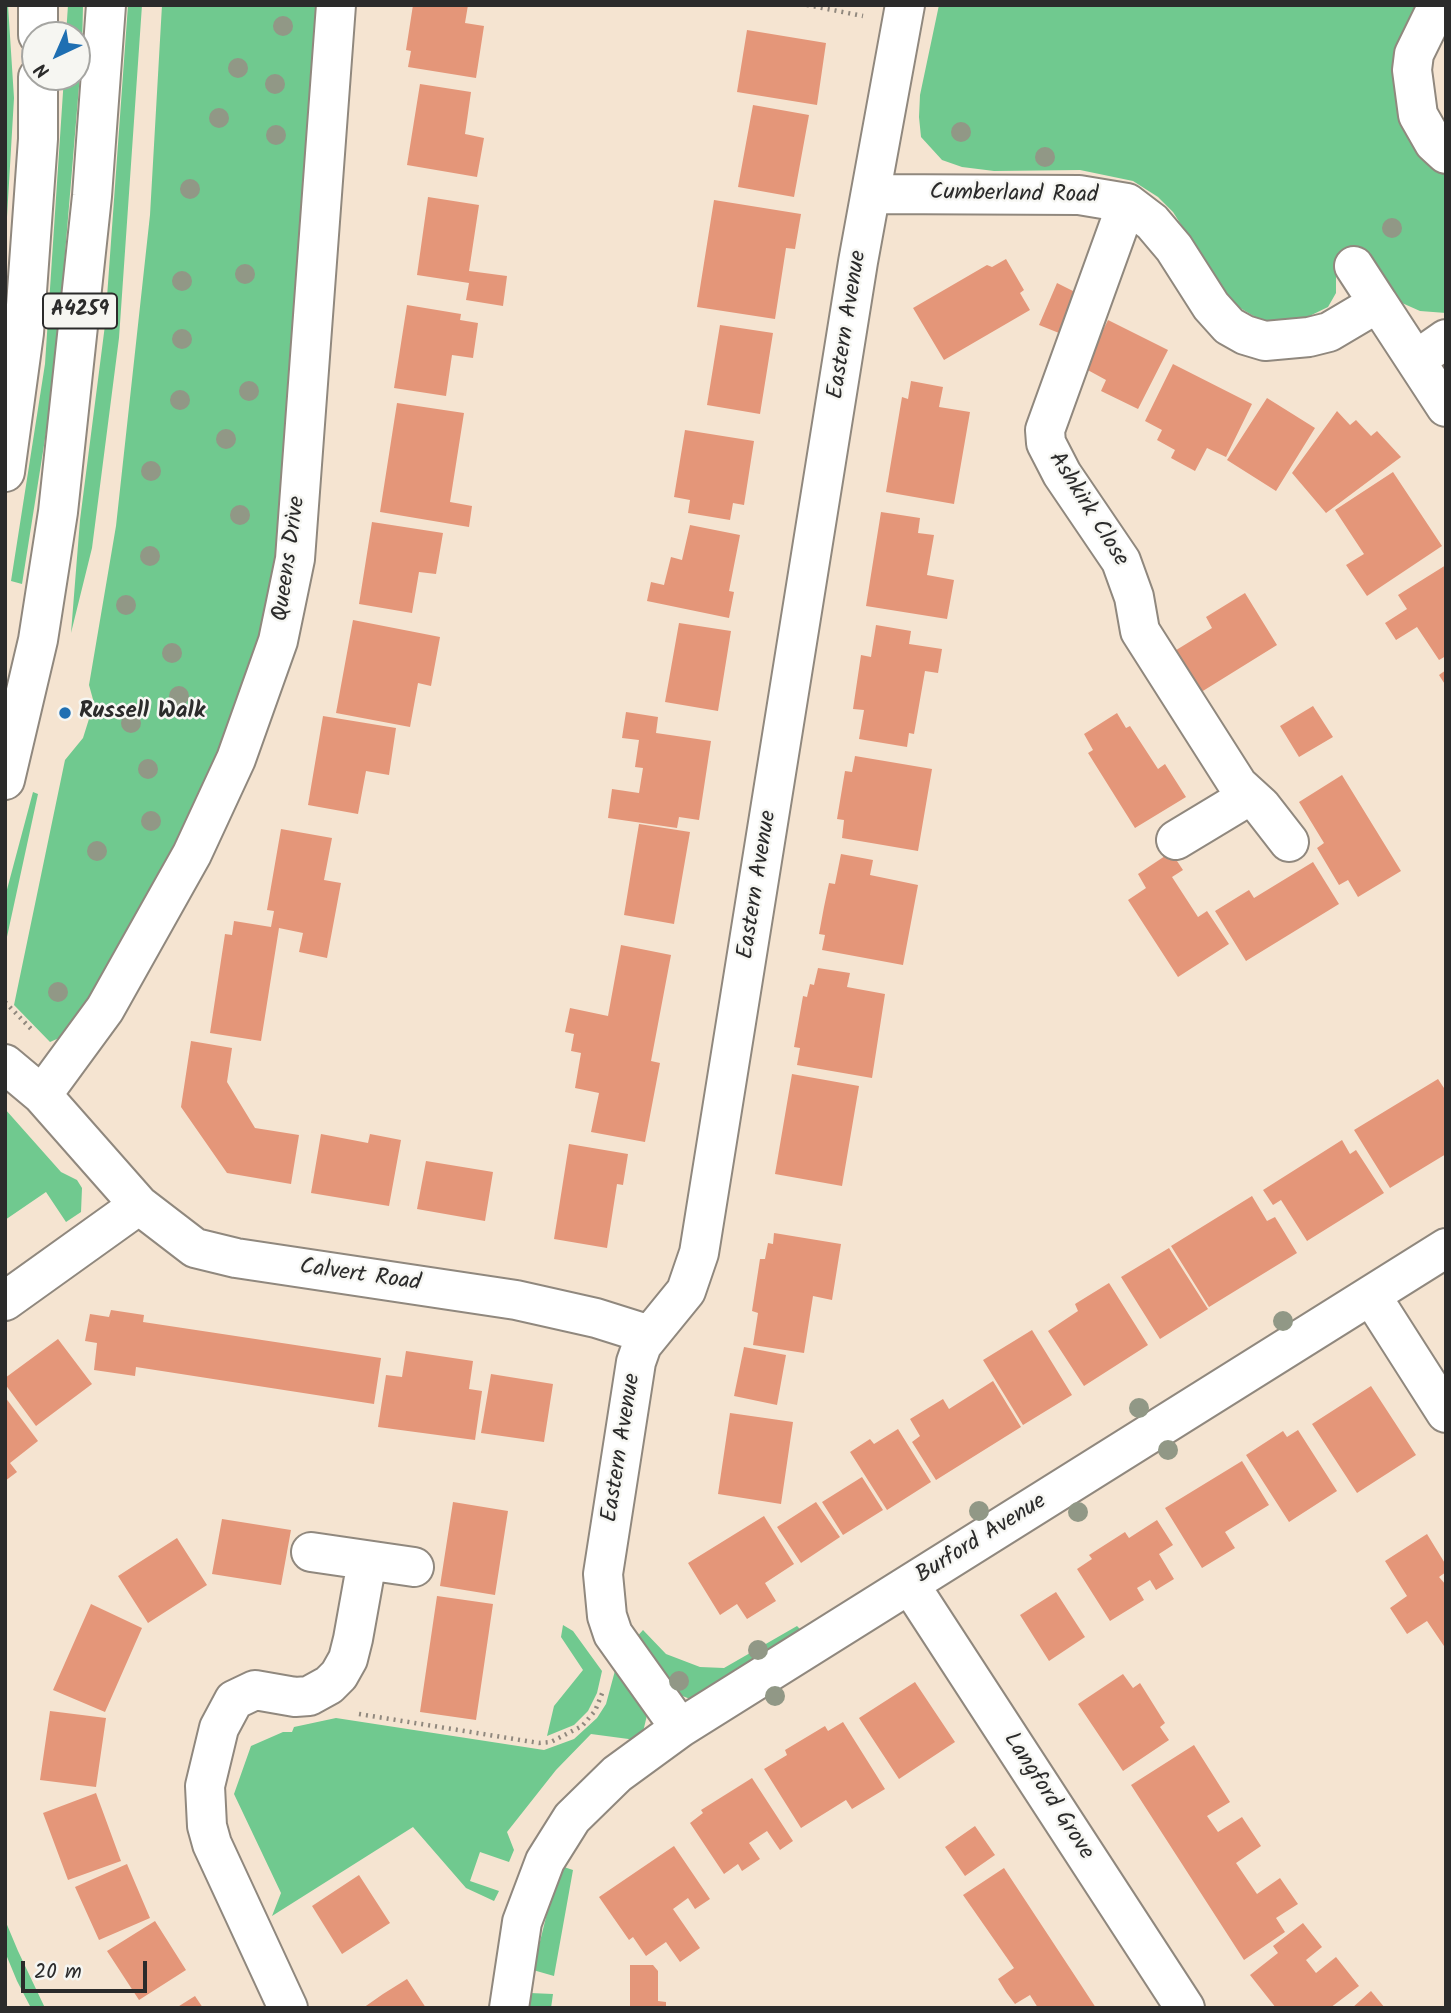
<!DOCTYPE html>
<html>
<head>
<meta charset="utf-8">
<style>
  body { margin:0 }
  #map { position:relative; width:1451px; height:2013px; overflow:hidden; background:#f5e4d1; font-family:Kalam,sans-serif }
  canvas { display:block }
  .frame { position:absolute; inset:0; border:7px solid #2b2b2b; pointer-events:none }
  .north { position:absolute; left:21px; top:21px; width:70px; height:70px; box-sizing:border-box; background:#f6f6f2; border:2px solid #a5a5a2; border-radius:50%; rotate:224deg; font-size:19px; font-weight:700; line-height:28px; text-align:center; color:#2b2b2b }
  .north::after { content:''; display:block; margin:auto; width:24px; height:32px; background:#1f6fb2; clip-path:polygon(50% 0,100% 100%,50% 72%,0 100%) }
  .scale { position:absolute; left:21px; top:1961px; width:126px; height:32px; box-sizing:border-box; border:4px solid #2b2b2b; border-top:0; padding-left:9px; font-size:21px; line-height:24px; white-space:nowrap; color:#2b2b2b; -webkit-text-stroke:5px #f6f6f2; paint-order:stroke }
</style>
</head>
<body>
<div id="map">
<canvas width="1451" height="2013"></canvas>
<div class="frame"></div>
<div class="north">N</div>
<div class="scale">20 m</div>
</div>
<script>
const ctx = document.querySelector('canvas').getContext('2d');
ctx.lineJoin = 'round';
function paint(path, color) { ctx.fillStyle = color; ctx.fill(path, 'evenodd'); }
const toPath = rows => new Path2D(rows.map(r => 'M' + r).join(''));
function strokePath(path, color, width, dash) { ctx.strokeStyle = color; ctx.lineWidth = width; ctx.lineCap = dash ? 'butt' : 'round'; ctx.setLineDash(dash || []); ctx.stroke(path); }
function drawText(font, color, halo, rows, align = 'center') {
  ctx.font = font + ' Kalam,sans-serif'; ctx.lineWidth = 5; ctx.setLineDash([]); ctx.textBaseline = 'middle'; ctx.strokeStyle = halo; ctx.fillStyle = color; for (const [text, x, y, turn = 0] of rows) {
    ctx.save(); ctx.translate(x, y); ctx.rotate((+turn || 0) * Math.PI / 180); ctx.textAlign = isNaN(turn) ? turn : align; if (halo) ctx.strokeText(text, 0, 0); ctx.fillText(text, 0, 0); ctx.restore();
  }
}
paint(toPath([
  [5,5,8,5,14,98,5,251],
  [68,5,83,5,82,50,59,326,48,420,22,584,11,581,45,364,64,77,77,77,77,35,66,35],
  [128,5,142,5,119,338,92,548,71,633,80,520,105,325],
  [162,5,318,5,277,570,249,678,191,820,119,951,66,1035,50,1042,14,1005,65,760,83,738,94,703,89,685,116,526,150,215],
  [939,5,1423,5,1409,31,1446,172,1446,313,1420,311,1402,303,1368,252,1336,272,1336,293,1328,307,1293,324,1262,321,1230,302,1173,212,1158,197,1133,181,1080,170,994,171,962,167,942,160,921,137,919,117,920,95],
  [33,792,38,794,5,946,5,897],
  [5,1109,61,1172,77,1180,82,1188,81,1212,66,1222,46,1192,5,1220],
  [563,1625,573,1631,602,1671,597,1693,588,1711,574,1725,547,1736,554,1706,583,1670,561,1637],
  [797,1626,803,1632,699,1698,690,1699,680,1695,634,1640,643,1630,666,1654,700,1667,724,1668],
  [616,1667,648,1711,643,1732,636,1740,591,1734,556,1770,507,1832,514,1850,509,1862,480,1852,470,1881,499,1891,494,1901,466,1888,413,1827,272,1916,281,1893,234,1794,251,1746,283,1732,292,1732,294,1727,336,1718,544,1750,574,1739,597,1718,606,1704],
  [564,1867,573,1870,554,1976,533,1970,549,1905],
  [5,1920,18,1951,45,2008,31,2008,17,1981,5,1952],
  [530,1993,553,1994,551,2008,528,2008]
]), '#70c98f');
paint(toPath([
  [413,5,468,5,465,23,484,26,476,78,408,67,411,51,406,50],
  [747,30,826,43,817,105,737,92],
  [420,84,471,92,465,134,484,138,477,177,407,165],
  [753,105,809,115,794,197,738,187],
  [428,197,479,205,469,271,507,276,503,306,466,300,469,283,417,275],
  [714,200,801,214,795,249,786,248,775,319,697,307],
  [1006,259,1024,290,1020,293,1030,310,944,360,913,308,987,265,992,267],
  [1057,283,1077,293,1059,333,1039,325],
  [407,305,461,314,460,320,478,323,473,358,452,355,446,396,394,388],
  [1108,320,1168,350,1138,409,1101,391,1106,380,1084,368],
  [720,325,773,333,760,414,707,405],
  [1173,364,1252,404,1226,457,1207,448,1195,471,1171,458,1175,450,1157,440,1162,430,1145,421],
  [911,381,943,387,939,407,970,412,954,504,886,492,902,397,908,399],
  [1267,398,1315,428,1276,491,1227,460],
  [397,403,464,413,450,502,472,506,469,527,380,512],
  [1337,411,1350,425,1356,420,1371,436,1377,431,1401,457,1326,513,1292,473],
  [685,430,754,441,744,505,733,503,730,520,688,513,690,500,674,497],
  [1393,472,1442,546,1367,596,1346,565,1364,554,1335,510],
  [881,512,920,518,918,533,934,535,927,575,954,580,947,619,866,606],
  [372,522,443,533,436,574,419,572,412,613,359,604],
  [690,525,740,535,729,591,734,592,729,618,647,601,651,582,664,585,671,557,682,560],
  [1446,565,1446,656,1439,660,1417,627,1396,640,1385,623,1407,609,1398,595],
  [1245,593,1277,645,1198,694,1173,652,1212,628,1206,617],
  [353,620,440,637,431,686,418,683,410,727,336,713],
  [679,623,731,631,718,711,665,702],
  [876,625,911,631,909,644,942,649,938,673,925,671,914,734,909,733,907,747,859,739,864,710,853,709,861,655,871,657],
  [1446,670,1446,686,1439,675],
  [1313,706,1333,737,1299,757,1280,726],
  [626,712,658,717,656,733,711,741,699,820,679,817,677,828,608,818,612,789,639,793,643,768,635,767,639,740,622,738],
  [1117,713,1126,728,1130,726,1158,769,1165,764,1186,797,1135,828,1088,753,1093,750,1084,734],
  [323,716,396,728,389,775,366,771,358,814,308,805],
  [855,756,932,769,918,851,842,838,844,820,837,819,845,771,852,772],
  [1342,775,1401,871,1358,897,1348,880,1339,885,1317,848,1324,843,1299,802],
  [639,824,690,832,674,924,624,915],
  [281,829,332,838,324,880,341,883,327,958,299,952,303,933,279,928,261,1041,210,1033,225,934,232,935,234,921,271,927,274,911,267,910],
  [1171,852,1183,870,1172,877,1198,917,1207,911,1229,944,1178,977,1128,900,1146,888,1138,874],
  [841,854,873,860,870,875,918,885,903,965,822,950,825,935,819,934,824,907,829,883,835,884],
  [1313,862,1339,904,1246,961,1215,911,1249,890,1254,898],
  [621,945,671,955,651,1061,660,1063,645,1142,591,1132,599,1093,575,1088,581,1053,571,1051,574,1034,565,1032,570,1008,608,1016],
  [818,968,850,973,847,987,885,994,872,1078,797,1065,800,1048,794,1047,803,996,807,997,810,984,814,985],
  [191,1041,232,1048,227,1082,255,1128,299,1135,291,1184,227,1173,181,1107],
  [792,1074,859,1086,842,1186,775,1174],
  [1438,1079,1446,1091,1446,1154,1390,1188,1354,1130],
  [321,1134,368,1143,370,1134,401,1140,389,1206,311,1193],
  [1342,1140,1350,1154,1356,1150,1384,1193,1307,1241,1281,1200,1273,1205,1263,1190],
  [569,1144,628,1154,623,1185,617,1184,607,1248,554,1239],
  [426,1161,493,1172,485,1221,417,1209],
  [1252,1196,1267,1221,1275,1217,1297,1253,1209,1307,1171,1246],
  [774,1233,841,1244,832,1300,813,1296,804,1353,753,1345,758,1313,752,1311,760,1259,765,1259,768,1243,773,1244],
  [1169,1248,1208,1309,1160,1339,1121,1277],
  [1109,1283,1148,1345,1084,1386,1048,1331,1078,1311,1075,1304],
  [111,1310,144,1315,143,1322,381,1358,374,1404,136,1367,135,1376,94,1370,97,1343,85,1341,90,1314,109,1317],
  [1032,1330,1072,1395,1023,1425,983,1360],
  [58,1339,92,1384,36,1426,5,1384,5,1378],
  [744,1347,786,1355,777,1405,734,1396],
  [406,1351,473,1361,469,1389,482,1391,475,1440,378,1427,386,1375,402,1377],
  [491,1374,553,1384,544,1442,481,1433],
  [993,1381,1021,1427,936,1480,912,1442,920,1436,910,1419,943,1399,949,1409],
  [1371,1386,1416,1455,1357,1493,1312,1424],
  [5,1397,38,1441,10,1463,17,1472,5,1481],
  [730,1413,793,1422,781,1504,718,1494],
  [898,1429,931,1482,887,1510,850,1452,870,1439,874,1444],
  [1298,1430,1337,1491,1289,1522,1246,1455,1283,1431,1287,1437],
  [1242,1461,1269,1505,1225,1532,1235,1548,1202,1568,1165,1508],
  [862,1477,883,1510,843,1535,822,1502],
  [453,1502,508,1511,495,1595,440,1586],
  [816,1502,840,1537,801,1563,777,1527],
  [764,1516,794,1564,765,1583,776,1601,747,1619,737,1604,720,1615,688,1563],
  [222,1519,291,1530,281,1585,212,1574],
  [1157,1520,1173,1545,1159,1554,1174,1579,1156,1590,1150,1580,1137,1588,1144,1600,1110,1621,1077,1569,1092,1559,1089,1555,1125,1532,1129,1538],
  [1427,1534,1446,1565,1446,1572,1439,1577,1446,1585,1446,1649,1427,1621,1407,1634,1390,1608,1407,1596,1385,1561],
  [177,1538,207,1585,148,1623,118,1576],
  [1056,1592,1085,1637,1049,1661,1020,1615],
  [437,1596,493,1604,476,1720,420,1712],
  [91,1604,142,1628,105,1712,53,1690],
  [1123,1674,1133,1688,1140,1683,1165,1723,1160,1727,1169,1740,1123,1771,1078,1704],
  [915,1682,955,1742,899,1779,859,1718],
  [50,1711,106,1718,96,1787,40,1780],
  [843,1722,885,1789,852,1809,846,1800,801,1828,764,1769,787,1755,785,1750,825,1726,828,1731],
  [1194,1745,1230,1802,1207,1816,1218,1832,1242,1817,1261,1846,1236,1863,1257,1894,1280,1878,1298,1904,1276,1918,1285,1932,1244,1960,1131,1785],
  [752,1778,793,1841,780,1850,767,1831,749,1843,760,1859,742,1871,738,1864,724,1874,690,1823,703,1813,701,1810],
  [96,1793,121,1861,68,1880,43,1813],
  [975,1826,995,1855,965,1876,945,1847],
  [674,1846,710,1899,695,1909,688,1898,673,1909,700,1948,680,1962,666,1942,646,1956,633,1937,629,1940,599,1897],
  [127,1864,150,1918,99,1940,75,1887],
  [1004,1868,1081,1985,1096,2008,1038,2008,1030,1995,1015,2004,1006,1992,998,1979,1014,1968,963,1895],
  [359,1875,390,1923,342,1954,312,1906],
  [155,1921,186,1970,139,2000,107,1951],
  [1303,1923,1322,1947,1306,1960,1316,1973,1336,1957,1359,1986,1330,2008,1276,2008,1250,1975,1278,1953,1273,1946],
  [630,1965,653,1965,658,1971,658,2001,666,2002,666,2008,630,2008],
  [407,1979,426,2008,363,2008,383,1994],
  [1371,1991,1385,2008,1352,2008],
  [195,1996,203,2008,176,2008]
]), '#e49679');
const minor = toPath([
  [1438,5,1414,54,1412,70,1418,115,1434,143,1446,154],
  [872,194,1079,195,1127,203,1152,222,1174,248,1211,306,1229,326,1245,335,1265,341,1309,337,1329,332,1378,303,1446,407],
  [1127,203,1045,430,1046,443,1062,474,1121,561,1134,597,1140,631,1238,785,1261,806,1289,842],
  [1354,266,1378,303],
  [1416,360,1446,339],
  [1176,840,1249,796],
  [5,1064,42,1095,139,1205,195,1248,236,1258,516,1300,596,1318,650,1335],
  [42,1095,105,1009,192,854,236,759,278,641,295,559,336,5],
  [1372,1297,1446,1413],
  [5,1301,139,1205],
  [311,1552,414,1567],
  [910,1585,1185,2008],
  [680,1728,613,1634,607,1616,603,1574,636,1362,642,1345,686,1291,699,1253,858,262,905,5],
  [288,2008,212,1844,207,1826,205,1786,219,1728,234,1700,255,1690,295,1697,309,1696,329,1685,339,1675,348,1659,353,1639,367,1561],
  [509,2008,522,1922,545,1861,572,1818,617,1774,680,1728,1446,1248]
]);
const major = toPath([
  [38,35,38,5],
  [5,472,24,333,38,139,38,77],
  [5,780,38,640,58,512,92,196,106,5]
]);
strokePath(minor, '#90887e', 42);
strokePath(major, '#90887e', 42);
strokePath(toPath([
  [807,5,863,16],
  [5,1002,34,1032],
  [359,1714,539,1743,551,1742,582,1726,595,1711,603,1691]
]), '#90887e', 4.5, [2, 5]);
strokePath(minor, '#fff', 38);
strokePath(major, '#fff', 38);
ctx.fillStyle = '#919886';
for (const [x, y] of [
  [283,26],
  [238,68],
  [275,84],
  [219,118],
  [961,132],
  [276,135],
  [1045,157],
  [190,189],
  [1392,228],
  [245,274],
  [182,281],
  [182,339],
  [249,391],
  [180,400],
  [226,439],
  [151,471],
  [240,515],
  [150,556],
  [126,605],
  [172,653],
  [179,696],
  [131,723],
  [148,769],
  [151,821],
  [97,851],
  [58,992],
  [1283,1321],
  [1139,1408],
  [1168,1450],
  [979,1511],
  [1078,1512],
  [758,1650],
  [679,1681],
  [775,1696]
]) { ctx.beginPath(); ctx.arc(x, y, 10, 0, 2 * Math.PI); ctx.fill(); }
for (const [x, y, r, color] of [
  [65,713,7,"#1f6fb2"]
]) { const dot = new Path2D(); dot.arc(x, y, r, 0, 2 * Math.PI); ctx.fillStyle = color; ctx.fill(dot); strokePath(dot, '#f6f6f2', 2.5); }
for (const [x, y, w] of [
  [80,311,74]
]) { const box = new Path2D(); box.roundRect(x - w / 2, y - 17.5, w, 35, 5); ctx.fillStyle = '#f6f6f2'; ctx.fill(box); strokePath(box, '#2b2b2b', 2); }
drawText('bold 21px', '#2b2b2b', null, [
  ["A4259",80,311]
]);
drawText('23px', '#2b2b2b', '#f6f6f2', [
  ["Cumberland Road",1014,196,1],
  ["Eastern Avenue",849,325,-81],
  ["Ashkirk Close",1087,510,58],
  ["Queens Drive",291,559,-82],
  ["Eastern Avenue",759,885,-81],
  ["Calvert Road",360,1277,8],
  ["Eastern Avenue",623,1448,-81],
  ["Burford Avenue",982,1540,-32],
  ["Langford Grove",1047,1797,57]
]);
drawText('bold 23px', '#2b2b2b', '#f6f6f2', [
  ["Russell Walk",79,713]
], 'left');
</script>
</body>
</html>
